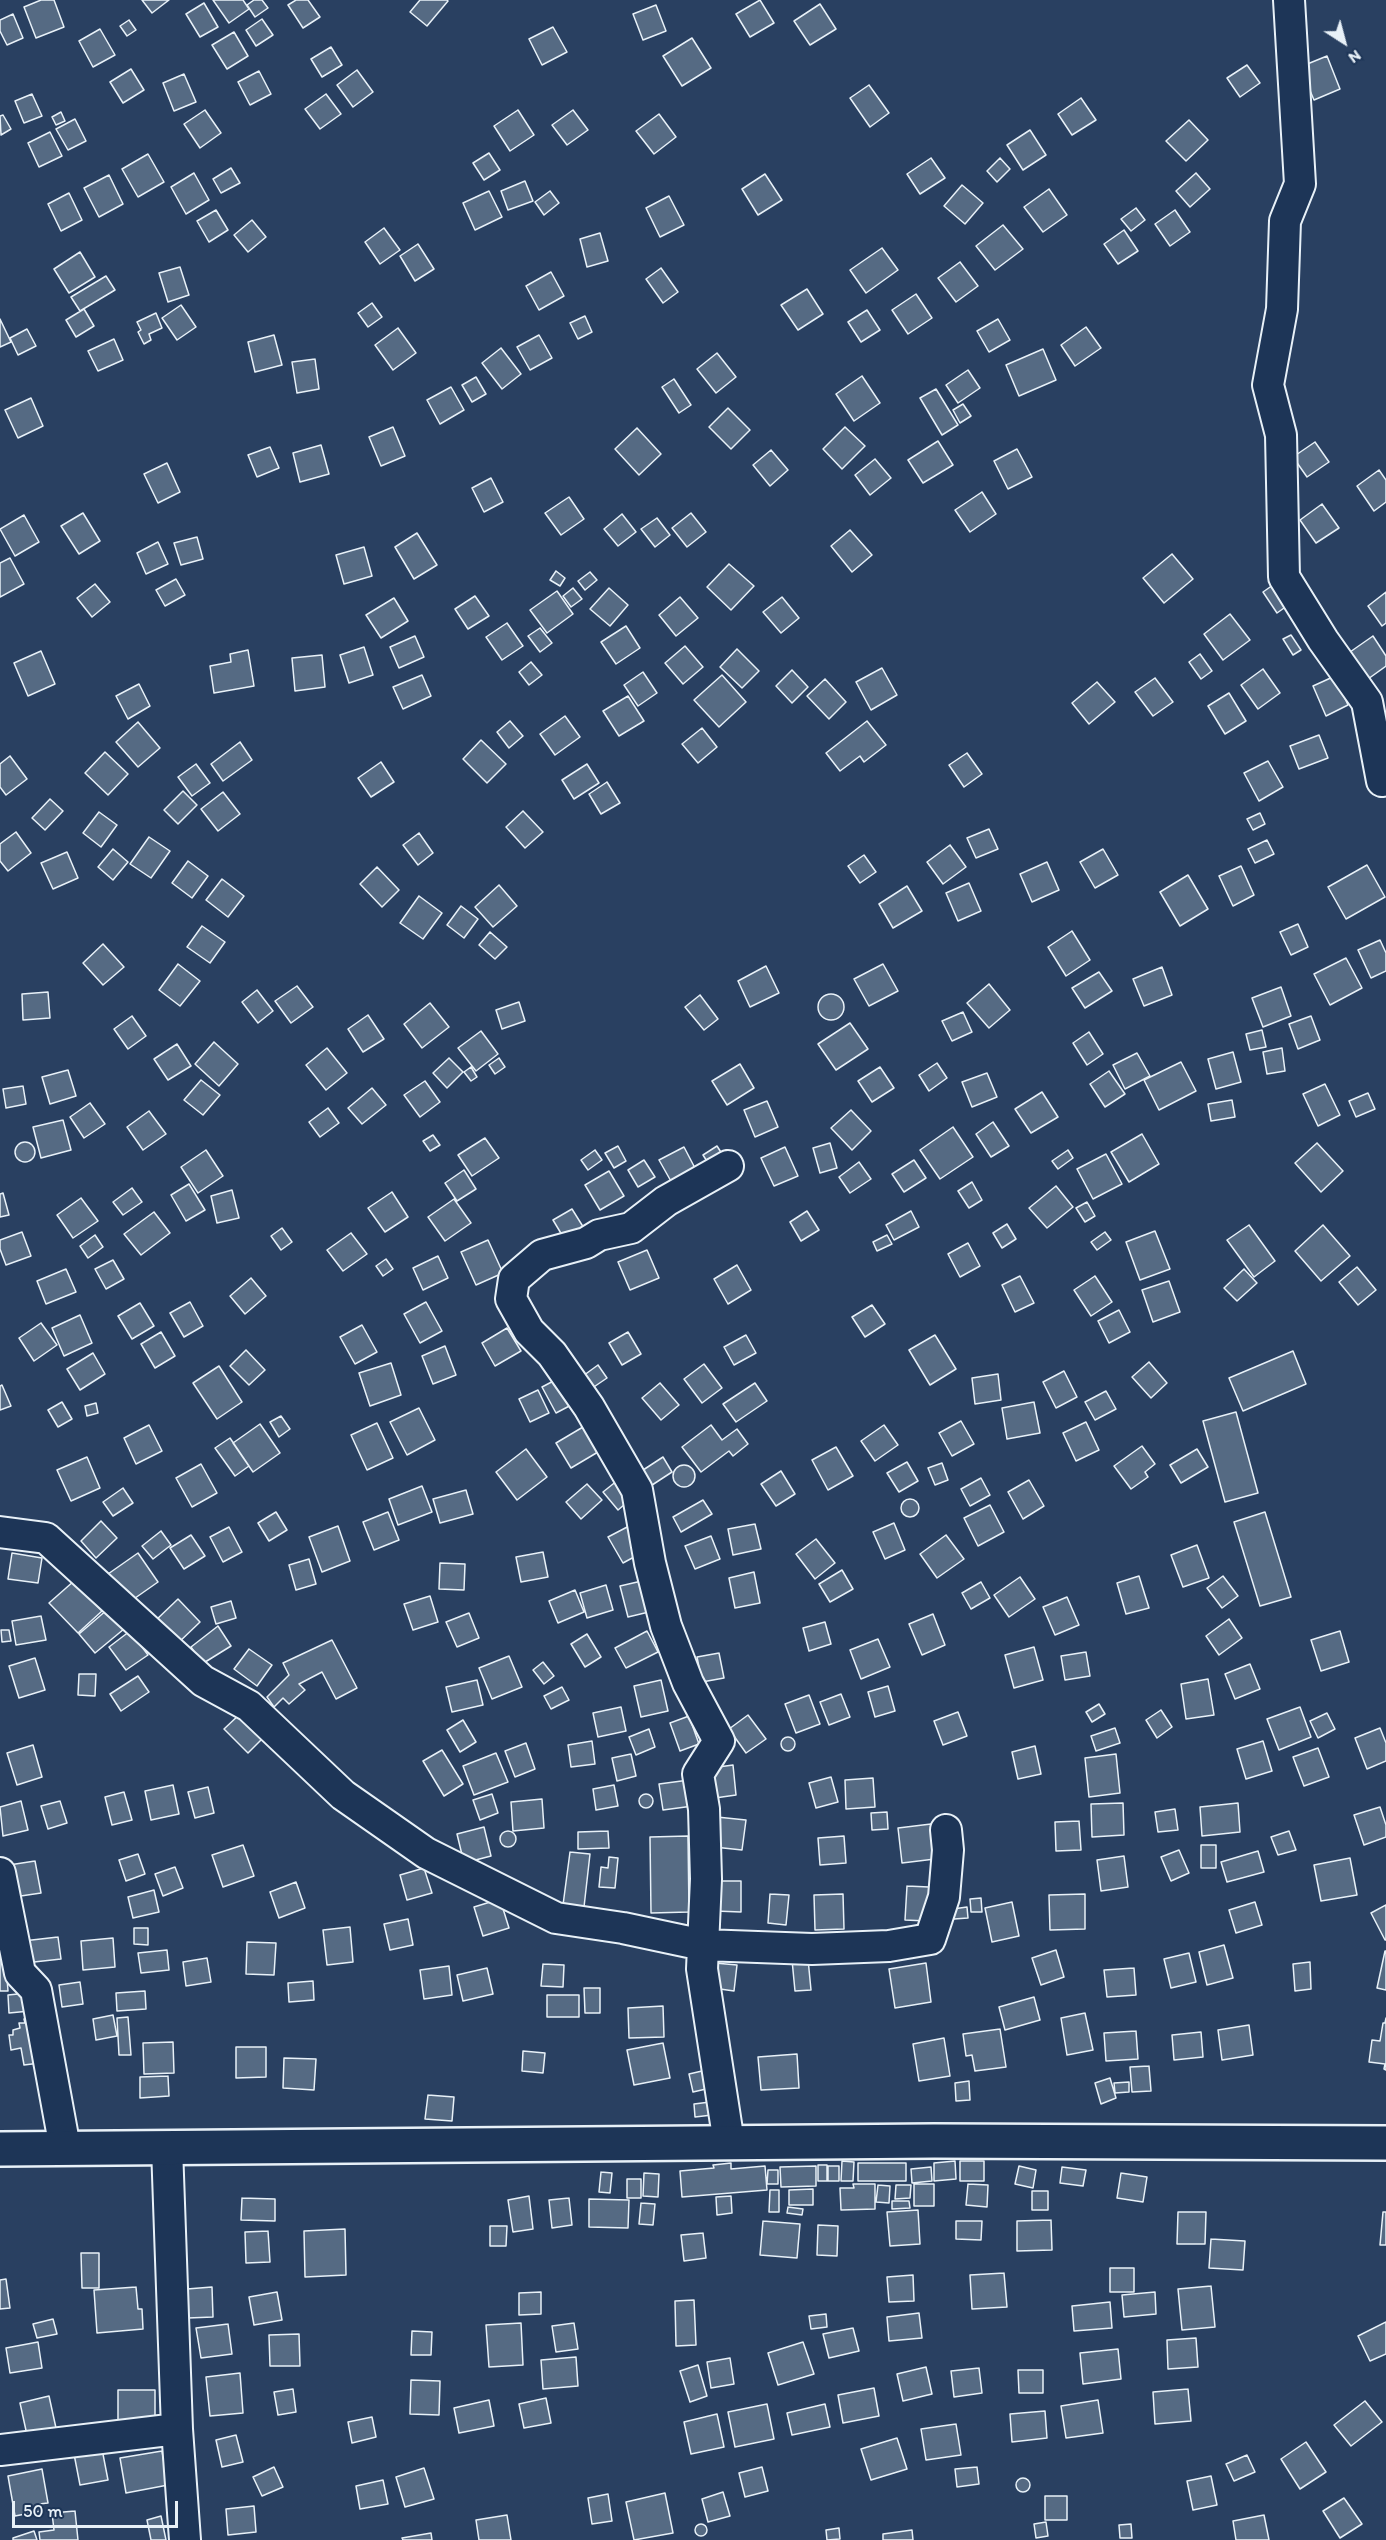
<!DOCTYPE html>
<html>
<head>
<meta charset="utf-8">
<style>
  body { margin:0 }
  #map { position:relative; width:1386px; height:2540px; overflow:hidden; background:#294061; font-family:Itim,sans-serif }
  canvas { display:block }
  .north { position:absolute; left:1314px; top:12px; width:60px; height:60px; -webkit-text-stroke:4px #1d3557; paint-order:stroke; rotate:144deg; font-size:16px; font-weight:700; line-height:24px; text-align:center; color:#e8f1f8 }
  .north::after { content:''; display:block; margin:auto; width:21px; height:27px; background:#e8f1f8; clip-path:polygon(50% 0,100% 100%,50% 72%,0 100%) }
  .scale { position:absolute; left:12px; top:2501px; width:166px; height:27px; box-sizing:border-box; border:3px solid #e8f1f8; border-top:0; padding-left:8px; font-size:18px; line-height:21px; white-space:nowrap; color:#e8f1f8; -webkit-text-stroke:4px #1d3557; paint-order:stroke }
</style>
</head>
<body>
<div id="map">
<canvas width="1386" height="2540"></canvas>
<div class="north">N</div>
<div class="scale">50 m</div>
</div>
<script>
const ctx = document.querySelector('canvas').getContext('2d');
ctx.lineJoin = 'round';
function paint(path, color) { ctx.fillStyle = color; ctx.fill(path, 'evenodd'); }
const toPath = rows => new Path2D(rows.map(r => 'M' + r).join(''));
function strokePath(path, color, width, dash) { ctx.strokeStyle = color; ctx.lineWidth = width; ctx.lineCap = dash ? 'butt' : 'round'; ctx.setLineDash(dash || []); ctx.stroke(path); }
const building = toPath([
  [41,0,54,0,64,27,36,38,24,7,41,0],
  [142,0,169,0,152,13,142,0],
  [213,0,243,0,249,9,229,23,213,0],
  [254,0,262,0,268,8,255,17,247,5,254,0],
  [296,0,308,0,320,17,303,28,288,5,296,0],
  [420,0,447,0,448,1,427,26,410,12,420,0],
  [760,0,774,23,750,37,736,14,760,0],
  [204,3,218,27,200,37,186,14,204,3],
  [820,4,836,29,810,45,794,21,820,4],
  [656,5,666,31,643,40,633,14,656,5],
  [13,14,23,38,7,45,0,31,0,20,13,14],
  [262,19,273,35,256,46,246,30,262,19],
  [129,20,136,30,127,36,120,26,129,20],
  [553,27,567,52,542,65,529,39,553,27],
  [100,29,115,55,93,67,79,41,100,29],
  [234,32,248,56,227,69,212,45,234,32],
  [692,38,711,68,682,86,663,56,692,38],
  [331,47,342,65,322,77,311,59,331,47],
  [1327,56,1340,89,1314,100,1300,67,1327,56],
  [1247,65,1260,83,1240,97,1227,78,1247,65],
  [131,69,144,90,123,103,110,82,131,69],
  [357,70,373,92,353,107,337,85,357,70],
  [259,71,271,94,250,105,238,82,259,71],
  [184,74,196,102,174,111,163,83,184,74],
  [869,85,889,113,870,127,850,98,869,85],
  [32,94,42,116,24,123,15,101,32,94],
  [326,94,341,114,320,129,305,109,326,94],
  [1081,98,1096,120,1072,135,1058,114,1081,98],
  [205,110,221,133,200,148,184,124,205,110],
  [518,110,534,135,510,151,494,126,518,110],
  [573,110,588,130,567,145,552,125,573,110],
  [61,112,65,121,56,125,52,117,61,112],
  [659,114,676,137,654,154,636,131,659,114],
  [3,115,11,129,1,135,0,116,3,115],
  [75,119,86,141,68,150,56,129,75,119],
  [1189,120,1208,140,1186,161,1166,141,1189,120],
  [1030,130,1046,155,1023,170,1007,145,1030,130],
  [50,132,62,156,39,167,28,143,50,132],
  [489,153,500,170,484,180,473,163,489,153],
  [148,154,164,182,138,197,122,169,148,154],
  [931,158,945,178,920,194,907,174,931,158],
  [1000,158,1010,169,997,182,987,171,1000,158],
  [231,168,240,183,221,193,213,179,231,168],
  [194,173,209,200,186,214,171,187,194,173],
  [1196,173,1210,189,1190,207,1176,191,1196,173],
  [765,174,782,200,758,215,742,189,765,174],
  [109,175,123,204,99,217,84,188,109,175],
  [525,181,533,201,508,210,501,191,525,181],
  [962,185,983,203,965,224,944,206,962,185],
  [1049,189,1067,215,1043,232,1024,207,1049,189],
  [489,191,502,217,475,230,463,203,489,191],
  [550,191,559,203,544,215,535,202,550,191],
  [69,193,82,220,61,231,48,204,69,193],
  [669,196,684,225,660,237,646,208,669,196],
  [1136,208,1145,220,1131,231,1121,219,1136,208],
  [216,210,228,230,209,242,197,221,216,210],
  [1175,210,1190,232,1170,246,1155,224,1175,210],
  [252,220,266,237,248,252,234,235,252,220],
  [1003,225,1023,249,995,270,976,246,1003,225],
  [384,228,400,250,380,264,365,242,384,228],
  [1124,230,1138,251,1118,264,1104,244,1124,230],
  [600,233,608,261,587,267,580,239,600,233],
  [418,244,434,269,415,281,400,256,418,244],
  [882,248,898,270,866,293,850,270,882,248],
  [80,252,95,277,69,293,54,269,80,252],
  [960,262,978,286,956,302,938,278,960,262],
  [180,267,189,295,168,302,159,273,180,267],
  [661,268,678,292,663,303,646,279,661,268],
  [551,272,564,296,539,310,526,286,551,272],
  [106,276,115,290,80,311,71,297,106,276],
  [807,289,823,314,798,330,781,305,807,289],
  [916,294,932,318,908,334,892,310,916,294],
  [372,303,382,317,368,327,358,313,372,303],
  [181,305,196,327,177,340,162,318,181,305],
  [84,309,94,326,76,337,66,320,84,309],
  [867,310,880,330,861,342,848,322,867,310],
  [156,313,162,328,149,334,151,340,144,344,138,332,141,330,137,322,156,313],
  [585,316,592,332,578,339,570,323,585,316],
  [0,319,11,342,0,347,0,319],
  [998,319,1010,340,989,352,977,331,998,319],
  [1086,327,1101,348,1075,366,1061,345,1086,327],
  [398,328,416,353,393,370,375,345,398,328],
  [27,329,36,346,18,355,10,338,27,329],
  [274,335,282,365,255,372,248,342,274,335],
  [539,335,552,358,530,370,517,347,539,335],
  [114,339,123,360,98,371,88,351,114,339],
  [501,348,521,374,502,389,482,363,501,348],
  [1043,349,1056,380,1019,396,1006,365,1043,349],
  [717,353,736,377,716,393,697,369,717,353],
  [315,359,319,389,297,393,292,362,315,359],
  [968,370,980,388,958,403,946,385,968,370],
  [862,376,880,403,854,421,836,394,862,376],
  [476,377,486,394,472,402,462,385,476,377],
  [674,379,691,405,679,413,662,387,674,379],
  [451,387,464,410,440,424,427,400,451,387],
  [936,389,958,425,942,435,920,398,936,389],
  [31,398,43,426,18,438,5,410,31,398],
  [963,404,971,416,960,423,953,410,963,404],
  [728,408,750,430,731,449,709,427,728,408],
  [393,427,405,456,381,466,369,437,393,427],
  [845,427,865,446,842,469,823,449,845,427],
  [637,428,661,454,639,475,615,449,637,428],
  [938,441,953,465,923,483,908,460,938,441],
  [1315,442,1329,462,1307,477,1293,457,1315,442],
  [321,445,329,474,300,482,293,453,321,445],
  [270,447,279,468,257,477,248,455,270,447],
  [1017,449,1032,477,1008,489,994,461,1017,449],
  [771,450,788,470,770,486,753,465,771,450],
  [875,459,891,478,870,495,855,475,875,459],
  [167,463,180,492,158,503,144,474,167,463],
  [1379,470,1386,480,1386,502,1374,511,1357,486,1379,470],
  [491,478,503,502,484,512,472,488,491,478],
  [982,492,996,514,970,532,955,510,982,492],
  [569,497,584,519,561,535,545,513,569,497],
  [1322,504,1339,528,1316,543,1300,520,1322,504],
  [83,513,100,541,79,554,61,526,83,513],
  [691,513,706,532,687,547,672,528,691,513],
  [622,514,636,532,618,546,604,529,622,514],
  [24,515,39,542,15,556,0,529,24,515],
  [657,518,670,535,655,547,641,529,657,518],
  [850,530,872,555,852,572,831,546,850,530],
  [417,533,437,565,414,579,395,547,417,533],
  [197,537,203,559,181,565,174,543,197,537],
  [158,542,168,564,146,574,137,553,158,542],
  [364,547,372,576,344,584,336,555,364,547],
  [1172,554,1193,579,1164,603,1143,578,1172,554],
  [10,558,24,584,0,597,0,563,10,558],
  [729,564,754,586,731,610,707,587,729,564],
  [556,571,565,578,560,586,550,580,556,571],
  [590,572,597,580,585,590,578,581,590,572],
  [176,579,185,595,165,606,156,590,176,579],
  [1280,580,1294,601,1277,613,1263,592,1280,580],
  [95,584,110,602,92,617,77,598,95,584],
  [573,588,582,599,571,607,563,596,573,588],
  [609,588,628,605,610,626,590,609,609,588],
  [557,591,573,614,547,633,530,610,557,591],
  [1386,592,1386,623,1382,626,1368,606,1386,592],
  [475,596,489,616,468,629,455,609,475,596],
  [680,597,698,618,676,636,659,615,680,597],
  [782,597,799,618,781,633,763,612,782,597],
  [394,598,408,621,381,638,366,615,394,598],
  [1230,614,1250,640,1223,660,1204,634,1230,614],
  [507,623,523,646,502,660,486,637,507,623],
  [626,626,640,648,616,664,601,642,626,626],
  [540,628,552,643,540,652,528,636,540,628],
  [1291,635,1301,650,1293,655,1283,639,1291,635],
  [415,636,424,657,399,668,390,647,415,636],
  [1373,636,1386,656,1386,666,1368,679,1350,652,1373,636],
  [685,646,703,667,683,684,665,663,685,646],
  [364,647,373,675,349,683,340,655,364,647],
  [737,649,759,671,742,688,720,667,737,649],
  [248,650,254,686,214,693,210,666,231,662,230,654,248,650],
  [41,651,55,684,28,696,14,663,41,651],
  [1200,654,1212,671,1201,679,1189,662,1200,654],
  [322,655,325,687,295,691,292,658,322,655],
  [531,662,542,675,529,685,519,672,531,662],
  [882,668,897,695,871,710,856,682,882,668],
  [1263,669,1280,693,1258,709,1241,685,1263,669],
  [792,670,808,687,792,703,776,686,792,670],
  [643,672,657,693,638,706,624,685,643,672],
  [422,675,431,696,403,709,393,687,422,675],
  [722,675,746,702,719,727,694,700,722,675],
  [1335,676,1348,705,1326,716,1313,686,1335,676],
  [1155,678,1173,702,1153,716,1135,692,1155,678],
  [825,679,846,702,829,719,807,696,825,679],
  [1097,682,1115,702,1089,724,1072,703,1097,682],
  [139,684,150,706,128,719,116,696,139,684],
  [1229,693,1246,721,1225,734,1208,706,1229,693],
  [628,696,644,721,619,736,603,711,628,696],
  [565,716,580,737,555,755,540,734,565,716],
  [510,721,523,736,509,748,497,732,510,721],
  [867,721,886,745,864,762,860,756,840,771,826,753,867,721],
  [138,722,160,748,138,767,116,742,138,722],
  [702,728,717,747,698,763,682,744,702,728],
  [1319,735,1328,758,1299,769,1290,746,1319,735],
  [481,740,506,764,487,783,463,759,481,740],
  [240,742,252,760,223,781,211,764,240,742],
  [105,752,128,774,108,795,85,773,105,752],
  [967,753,982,774,964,787,949,765,967,753],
  [10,756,27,779,6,795,0,787,0,764,10,756],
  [1268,761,1283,787,1259,801,1244,773,1268,761],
  [381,762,394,782,371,797,358,778,381,762],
  [196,764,210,783,192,796,178,777,196,764],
  [587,764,599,783,574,799,562,780,587,764],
  [607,782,620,803,601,814,589,794,607,782],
  [183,791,197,805,178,824,164,810,183,791],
  [223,792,240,814,218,831,201,809,223,792],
  [50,799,63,811,45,830,32,818,50,799],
  [523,811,543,832,525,848,506,827,523,811],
  [99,812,117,825,101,847,83,833,99,812],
  [1260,813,1265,824,1253,830,1247,819,1260,813],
  [989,829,998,849,976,858,967,838,989,829],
  [16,832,31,853,8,871,0,861,0,844,16,832],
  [419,833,433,853,418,865,403,845,419,833],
  [149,837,170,851,151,878,130,864,149,837],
  [1267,840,1274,854,1255,863,1248,849,1267,840],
  [950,845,966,867,943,884,927,862,950,845],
  [113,849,128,862,113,880,98,867,113,849],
  [1103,849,1118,875,1095,888,1080,862,1103,849],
  [67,852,78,878,53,889,41,863,67,852],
  [864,855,876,872,860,883,848,866,864,855],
  [188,861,208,876,192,898,172,883,188,861],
  [1047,862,1059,890,1032,902,1020,874,1047,862],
  [1367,865,1385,897,1346,919,1328,887,1367,865],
  [1241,866,1254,895,1233,906,1219,876,1241,866],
  [377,867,399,890,382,907,360,884,377,867],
  [1188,875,1208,909,1180,926,1160,892,1188,875],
  [222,879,244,896,228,917,206,900,222,879],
  [969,883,981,911,958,921,946,893,969,883],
  [499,885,517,906,493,927,475,907,499,885],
  [907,886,922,911,893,928,879,904,907,886],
  [419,896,442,913,423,939,400,923,419,896],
  [461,906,478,919,464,938,447,925,461,906],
  [1298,924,1308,947,1291,955,1280,932,1298,924],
  [202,926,225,942,210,963,187,947,202,926],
  [1072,931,1090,960,1066,976,1048,947,1072,931],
  [490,932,507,947,495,959,479,945,490,932],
  [1380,940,1386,953,1386,971,1371,978,1358,950,1380,940],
  [103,944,124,967,103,985,83,963,103,944],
  [1346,958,1362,988,1330,1005,1314,974,1346,958],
  [178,964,200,981,180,1006,159,990,178,964],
  [883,964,898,991,869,1006,854,979,883,964],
  [766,966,779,993,750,1007,738,981,766,966],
  [1162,967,1172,995,1144,1006,1133,979,1162,967],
  [1099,972,1112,991,1085,1008,1072,988,1099,972],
  [989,984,1010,1010,989,1028,967,1003,989,984],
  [297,986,313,1007,291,1023,275,1001,297,986],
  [1281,987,1291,1016,1263,1027,1252,998,1281,987],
  [257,990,273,1011,258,1023,242,1002,257,990],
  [48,992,50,1018,23,1020,22,994,48,992],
  '818 1007a13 13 0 1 1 26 0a13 13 0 1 1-26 0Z',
  [700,995,718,1019,704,1030,685,1007,700,995],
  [519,1002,525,1021,502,1029,496,1010,519,1002],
  [430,1003,449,1027,422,1048,404,1024,430,1003],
  [963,1012,972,1032,952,1041,942,1021,963,1012],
  [368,1015,384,1039,363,1052,348,1029,368,1015],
  [132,1016,146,1036,128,1049,114,1029,132,1016],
  [1311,1016,1320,1040,1298,1049,1289,1024,1311,1016],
  [850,1023,868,1049,836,1070,818,1044,850,1023],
  [1262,1030,1266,1047,1250,1050,1246,1034,1262,1030],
  [481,1031,498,1054,476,1071,458,1048,481,1031],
  [1089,1032,1103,1054,1087,1065,1073,1043,1089,1032],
  [214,1042,238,1064,219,1086,195,1064,214,1042],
  [177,1044,191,1066,168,1080,154,1059,177,1044],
  [327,1048,347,1073,326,1090,306,1065,327,1048],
  [1282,1048,1285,1071,1267,1074,1263,1052,1282,1048],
  [1233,1052,1241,1082,1216,1089,1208,1059,1233,1052],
  [1137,1053,1150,1076,1125,1089,1113,1065,1137,1053],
  [449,1058,463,1072,447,1088,433,1073,449,1058],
  [499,1058,505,1067,495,1074,489,1065,499,1058],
  [1181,1062,1196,1091,1159,1110,1144,1080,1181,1062],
  [937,1063,947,1078,929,1091,919,1075,937,1063],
  [740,1064,754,1088,727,1105,712,1081,740,1064],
  [471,1067,477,1077,471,1081,464,1072,471,1067],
  [880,1067,894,1088,872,1102,858,1081,880,1067],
  [68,1070,76,1096,50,1104,42,1077,68,1070],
  [1109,1071,1125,1094,1105,1107,1090,1084,1109,1071],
  [987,1073,997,1097,972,1107,962,1082,987,1073],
  [201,1080,220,1095,203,1115,184,1100,201,1080],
  [425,1081,440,1102,420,1117,404,1095,425,1081],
  [1325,1084,1340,1115,1318,1126,1303,1094,1325,1084],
  [23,1086,26,1104,6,1108,3,1089,23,1086],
  [372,1088,386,1105,362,1124,348,1108,372,1088],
  [1042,1092,1058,1117,1031,1133,1015,1109,1042,1092],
  [1368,1093,1375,1109,1356,1117,1349,1101,1368,1093],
  [1232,1100,1235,1117,1211,1121,1208,1104,1232,1100],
  [767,1101,778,1127,755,1137,744,1110,767,1101],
  [90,1103,105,1124,84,1138,70,1117,90,1103],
  [328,1108,339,1123,320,1137,309,1122,328,1108],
  [851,1110,871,1131,852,1150,831,1128,851,1110],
  [149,1111,166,1134,143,1150,127,1127,149,1111],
  [63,1120,71,1150,41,1158,33,1127,63,1120],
  [993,1122,1009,1146,991,1157,976,1134,993,1122],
  [953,1127,973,1157,940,1179,920,1150,953,1127],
  [1142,1134,1159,1164,1129,1182,1111,1152,1142,1134],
  [433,1135,440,1145,430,1151,423,1141,433,1135],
  [485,1138,499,1158,472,1176,458,1155,485,1138],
  '15 1152a10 10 0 1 1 20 0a10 10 0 1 1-20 0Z',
  [830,1143,837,1168,820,1173,813,1148,830,1143],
  [1317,1143,1343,1171,1321,1192,1295,1163,1317,1143],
  [618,1146,626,1161,614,1168,605,1153,618,1146],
  [717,1146,724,1157,710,1166,703,1155,717,1146],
  [684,1147,696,1170,672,1183,659,1160,684,1147],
  [785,1147,798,1176,774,1186,761,1158,785,1147],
  [206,1150,223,1176,198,1193,181,1167,206,1150],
  [595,1150,602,1160,588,1170,581,1160,595,1150],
  [1068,1150,1073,1158,1058,1169,1052,1161,1068,1150],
  [1106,1154,1122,1184,1093,1199,1077,1169,1106,1154],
  [644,1160,655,1177,638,1187,628,1170,644,1160],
  [914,1160,926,1178,904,1192,892,1174,914,1160],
  [859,1162,871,1179,850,1193,839,1177,859,1162],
  [464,1170,476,1189,457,1201,445,1183,464,1170],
  [609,1171,624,1196,600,1210,585,1185,609,1171],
  [972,1182,982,1200,969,1208,958,1191,972,1182],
  [189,1184,205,1210,186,1221,171,1195,189,1184],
  [1056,1186,1073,1207,1047,1228,1029,1208,1056,1186],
  [132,1188,142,1202,123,1215,113,1202,132,1188],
  [232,1190,239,1218,217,1223,211,1196,232,1190],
  [392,1192,408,1217,385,1232,368,1208,392,1192],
  [3,1193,9,1215,0,1217,0,1194,3,1193],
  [81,1198,98,1221,73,1238,57,1215,81,1198],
  [454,1199,471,1223,445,1241,428,1217,454,1199],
  [1087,1202,1095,1216,1085,1222,1076,1208,1087,1202],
  [572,1209,587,1233,568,1245,553,1220,572,1209],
  [807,1211,819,1230,801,1241,790,1222,807,1211],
  [911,1211,919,1227,894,1240,886,1225,911,1211],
  [154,1212,170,1233,141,1255,124,1234,154,1212],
  [1007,1224,1016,1239,1002,1248,993,1233,1007,1224],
  [1249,1225,1275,1261,1254,1277,1227,1240,1249,1225],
  [1323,1225,1350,1256,1321,1281,1295,1251,1323,1225],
  [282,1228,292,1242,281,1250,271,1236,282,1228],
  [1155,1231,1170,1269,1140,1280,1126,1242,1155,1231],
  [22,1232,31,1256,6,1265,0,1249,0,1240,22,1232],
  [1105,1232,1111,1240,1097,1250,1091,1242,1105,1232],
  [351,1233,367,1254,343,1271,327,1250,351,1233],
  [95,1235,103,1247,88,1258,80,1246,95,1235],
  [887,1235,892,1244,877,1251,873,1242,887,1235],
  [488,1240,503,1273,476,1285,461,1252,488,1240],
  [968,1243,980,1266,960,1277,948,1254,968,1243],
  [647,1250,659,1278,630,1290,618,1262,647,1250],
  [438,1256,448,1278,423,1290,413,1268,438,1256],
  [386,1259,393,1269,383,1276,376,1266,386,1259],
  [113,1260,124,1279,106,1289,95,1269,113,1260],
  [737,1265,751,1290,728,1304,714,1279,737,1265],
  [1357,1267,1376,1290,1358,1305,1339,1282,1357,1267],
  [66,1269,76,1292,46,1304,37,1281,66,1269],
  [1244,1269,1257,1283,1237,1301,1224,1288,1244,1269],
  [1020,1276,1034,1303,1015,1312,1002,1285,1020,1276],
  [1095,1276,1112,1302,1091,1316,1074,1290,1095,1276],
  [251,1278,266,1296,245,1314,230,1296,251,1278],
  [1169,1281,1180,1312,1153,1322,1142,1290,1169,1281],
  [190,1302,203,1326,184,1337,170,1313,190,1302],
  [426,1302,442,1331,420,1343,404,1314,426,1302],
  [140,1303,154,1326,132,1339,118,1316,140,1303],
  [872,1305,885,1324,865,1337,852,1317,872,1305],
  [1119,1310,1130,1332,1109,1343,1098,1321,1119,1310],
  [80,1315,92,1343,64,1356,52,1328,80,1315],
  [41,1323,57,1345,34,1361,19,1338,41,1323],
  [362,1325,377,1352,355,1364,340,1337,362,1325],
  [507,1328,521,1351,495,1366,482,1343,507,1328],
  [161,1332,175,1356,155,1368,141,1344,161,1332],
  [628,1332,641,1354,622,1365,609,1343,628,1332],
  [746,1335,756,1353,734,1365,724,1347,746,1335],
  [935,1335,956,1369,930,1385,909,1350,935,1335],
  [445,1346,456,1375,433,1384,422,1356,445,1346],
  [246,1350,265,1370,249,1385,230,1366,246,1350],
  [1293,1351,1306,1384,1243,1411,1229,1378,1293,1351],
  [93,1353,105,1374,80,1390,67,1369,93,1353],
  [1149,1362,1167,1383,1151,1398,1132,1377,1149,1362],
  [391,1363,401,1395,370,1406,359,1373,391,1363],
  [704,1364,722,1388,702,1403,684,1379,704,1364],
  [598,1365,607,1378,585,1393,576,1381,598,1365],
  [219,1366,242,1402,217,1419,193,1383,219,1366],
  [1064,1371,1077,1397,1056,1408,1043,1382,1064,1371],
  [998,1374,1001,1400,975,1404,972,1378,998,1374],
  [563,1376,577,1402,556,1413,542,1387,563,1376],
  [660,1383,679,1405,661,1420,642,1398,660,1383],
  [755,1383,767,1401,736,1422,723,1404,755,1383],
  [2,1385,11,1406,0,1410,0,1386,2,1385],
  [538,1390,549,1413,530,1422,519,1399,538,1390],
  [1106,1391,1116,1409,1095,1420,1085,1402,1106,1391],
  [62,1402,72,1419,58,1427,48,1410,62,1402],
  [1034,1402,1040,1433,1007,1439,1002,1408,1034,1402],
  [96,1403,98,1413,87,1416,85,1406,96,1403],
  [419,1408,435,1440,407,1455,390,1422,419,1408],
  [1236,1412,1258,1493,1225,1502,1203,1421,1236,1412],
  [281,1416,290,1429,279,1437,270,1422,281,1416],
  [961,1421,974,1444,952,1456,939,1433,961,1421],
  [1086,1422,1099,1450,1076,1461,1063,1433,1086,1422],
  [377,1423,393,1458,367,1470,351,1435,377,1423],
  [260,1424,280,1453,253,1472,233,1443,260,1424],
  [149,1425,162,1451,136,1464,124,1438,149,1425],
  [711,1425,722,1440,737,1429,748,1444,733,1456,729,1451,701,1472,682,1447,711,1425],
  [884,1425,898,1445,875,1461,861,1441,884,1425],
  [583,1427,598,1452,571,1468,556,1443,583,1427],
  [230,1438,249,1466,235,1476,215,1448,230,1438],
  [1142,1446,1155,1464,1145,1472,1148,1477,1131,1489,1114,1466,1142,1446],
  [836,1447,853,1476,828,1490,812,1460,836,1447],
  [526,1449,547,1477,517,1500,496,1472,526,1449],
  [1197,1449,1208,1467,1181,1483,1170,1465,1197,1449],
  [87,1457,100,1488,71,1501,57,1470,87,1457],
  [663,1457,672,1472,646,1489,637,1474,663,1457],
  [907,1462,918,1481,899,1492,887,1473,907,1462],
  [942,1463,948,1480,935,1485,928,1468,942,1463],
  [201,1464,217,1493,192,1507,176,1478,201,1464],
  '673 1476a11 11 0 1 1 22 0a11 11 0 1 1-22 0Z',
  [781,1471,795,1494,776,1506,761,1484,781,1471],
  [623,1476,637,1494,618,1510,603,1492,623,1476],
  [981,1478,990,1495,970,1506,961,1489,981,1478],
  [1029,1480,1044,1506,1023,1519,1008,1492,1029,1480],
  [587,1484,602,1500,581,1519,566,1502,587,1484],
  [422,1486,432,1512,398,1525,389,1499,422,1486],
  [123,1488,133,1503,113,1516,103,1502,123,1488],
  [466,1490,473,1514,440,1523,433,1499,466,1490],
  '901 1508a9 9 0 1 1 18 0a9 9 0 1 1-18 0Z',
  [703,1500,712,1514,681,1532,673,1517,703,1500],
  [990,1505,1004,1532,978,1546,964,1518,990,1505],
  [276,1512,287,1530,269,1541,258,1523,276,1512],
  [388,1512,399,1540,374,1550,363,1522,388,1512],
  [1265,1512,1291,1597,1260,1606,1234,1522,1265,1512],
  [101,1521,117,1538,96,1558,81,1541,101,1521],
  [894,1523,905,1550,885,1559,873,1532,894,1523],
  [755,1524,761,1549,733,1555,728,1529,755,1524],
  [631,1525,645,1551,623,1563,608,1537,631,1525],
  [338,1526,350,1561,322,1572,309,1537,338,1526],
  [229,1527,242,1552,223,1562,210,1537,229,1527],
  [161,1531,171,1545,153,1559,142,1546,161,1531],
  [191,1535,205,1556,184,1569,170,1548,191,1535],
  [946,1535,964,1559,937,1578,920,1554,946,1535],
  [711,1536,720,1559,695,1569,685,1546,711,1536],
  [816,1539,835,1563,815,1579,796,1554,816,1539],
  [1197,1545,1209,1578,1183,1587,1171,1555,1197,1545],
  [543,1552,548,1577,521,1582,516,1557,543,1552],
  [12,1553,42,1558,38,1583,8,1579,12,1553],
  [138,1553,158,1582,128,1603,108,1574,138,1553],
  [309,1559,316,1584,296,1590,289,1565,309,1559],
  [440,1563,465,1564,464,1590,439,1589,440,1563],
  [842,1570,853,1589,830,1602,819,1584,842,1570],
  [754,1572,760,1603,735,1608,729,1578,754,1572],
  [1139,1576,1149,1608,1126,1614,1117,1583,1139,1576],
  [1223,1576,1238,1596,1222,1608,1207,1588,1223,1576],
  [1020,1577,1035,1599,1009,1617,994,1595,1020,1577],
  [646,1580,653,1611,628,1617,620,1586,646,1580],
  [74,1581,102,1611,78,1633,49,1603,74,1581],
  [981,1582,990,1598,971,1609,962,1593,981,1582],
  [606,1585,613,1610,587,1618,580,1593,606,1585],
  [575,1590,584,1612,558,1623,549,1601,575,1590],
  [430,1596,438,1622,413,1630,404,1604,430,1596],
  [1067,1597,1079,1625,1055,1635,1043,1607,1067,1597],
  [178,1599,200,1622,176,1645,154,1622,178,1599],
  [231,1601,236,1618,216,1624,211,1607,231,1601],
  [108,1609,124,1629,95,1653,79,1634,108,1609],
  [469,1613,479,1638,457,1647,446,1622,469,1613],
  [933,1614,945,1645,922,1655,909,1624,933,1614],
  [41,1616,46,1640,16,1645,12,1621,41,1616],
  [1229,1619,1242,1638,1219,1655,1206,1636,1229,1619],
  [825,1622,831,1644,809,1651,803,1628,825,1622],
  [218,1626,231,1646,202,1664,191,1647,218,1626],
  [1,1630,9,1630,11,1641,2,1642,1,1630],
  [130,1631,148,1655,126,1670,109,1647,130,1631],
  [647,1631,658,1652,626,1668,615,1648,647,1631],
  [1340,1631,1349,1662,1321,1671,1311,1640,1340,1631],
  [587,1634,601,1657,585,1667,571,1644,587,1634],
  [878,1639,890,1667,861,1679,850,1650,878,1639],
  [332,1640,357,1688,336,1699,322,1672,299,1684,305,1690,289,1704,283,1698,274,1707,267,1697,289,1675,283,1663,332,1640],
  [1034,1647,1043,1680,1014,1688,1005,1655,1034,1647],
  [249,1649,272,1665,257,1686,234,1669,249,1649],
  [1086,1652,1090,1676,1065,1680,1061,1656,1086,1652],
  [719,1653,724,1678,702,1682,697,1657,719,1653],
  [509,1656,522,1687,492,1699,479,1668,509,1656],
  [35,1658,45,1690,19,1698,9,1666,35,1658],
  [543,1662,554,1676,544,1684,533,1670,543,1662],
  [1250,1664,1260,1689,1235,1699,1225,1674,1250,1664],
  [79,1674,96,1674,95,1696,78,1695,79,1674],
  [138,1676,149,1692,121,1711,110,1694,138,1676],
  [1208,1679,1214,1715,1186,1719,1181,1684,1208,1679],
  [477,1680,483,1705,452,1712,446,1687,477,1680],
  [661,1680,668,1711,641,1717,634,1686,661,1680],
  [888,1686,895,1711,875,1717,868,1692,888,1686],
  [562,1687,569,1700,551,1709,544,1696,562,1687],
  [841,1694,850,1717,829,1725,820,1702,841,1694],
  [809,1695,820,1724,796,1733,785,1704,809,1695],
  [1099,1704,1105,1714,1092,1722,1086,1712,1099,1704],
  [621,1707,626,1731,598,1737,593,1713,621,1707],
  [1300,1707,1311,1737,1279,1750,1267,1719,1300,1707],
  [1161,1710,1172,1727,1157,1738,1146,1720,1161,1710],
  [958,1712,967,1736,943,1745,934,1721,958,1712],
  [241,1713,265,1736,248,1753,224,1729,241,1713],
  [1327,1713,1335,1729,1318,1738,1310,1721,1327,1713],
  [748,1715,766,1739,746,1753,729,1729,748,1715],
  [689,1716,699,1744,680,1751,670,1723,689,1716],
  [463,1720,476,1742,460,1752,447,1730,463,1720],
  [1115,1728,1120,1743,1096,1751,1091,1736,1115,1728],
  [1380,1728,1386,1743,1386,1761,1367,1769,1355,1738,1380,1728],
  [649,1729,655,1747,636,1755,629,1737,649,1729],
  '781 1744a7 7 0 1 1 14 0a7 7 0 1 1-14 0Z',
  [592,1741,595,1764,571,1767,568,1745,592,1741],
  [1263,1741,1272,1771,1246,1779,1237,1749,1263,1741],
  [526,1743,535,1769,515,1777,505,1751,526,1743],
  [33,1745,42,1777,17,1785,7,1753,33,1745],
  [1035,1746,1041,1774,1018,1779,1012,1752,1035,1746],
  [1318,1748,1329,1777,1304,1786,1293,1757,1318,1748],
  [442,1750,463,1784,444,1796,423,1761,442,1750],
  [496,1753,508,1782,474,1795,463,1766,496,1753],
  [631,1754,636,1776,617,1781,612,1758,631,1754],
  [1116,1754,1120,1793,1089,1797,1085,1758,1116,1754],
  [733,1765,736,1795,715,1798,711,1768,733,1765],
  [831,1777,838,1802,816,1808,809,1783,831,1777],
  [873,1778,875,1807,846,1809,845,1780,873,1778],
  [689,1780,693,1806,663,1810,659,1784,689,1780],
  [173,1785,179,1814,151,1820,145,1791,173,1785],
  [614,1785,618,1806,596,1810,593,1789,614,1785],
  [208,1787,214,1813,195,1818,188,1792,208,1787],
  [124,1792,132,1820,112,1825,105,1797,124,1792],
  [492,1794,498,1813,480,1820,473,1800,492,1794],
  '639 1801a7 7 0 1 1 14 0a7 7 0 1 1-14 0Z',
  [542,1799,544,1828,513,1831,511,1802,542,1799],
  [21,1801,28,1830,3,1836,0,1807,21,1801],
  [60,1801,67,1823,48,1829,41,1806,60,1801],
  [1123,1803,1124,1835,1092,1837,1091,1804,1123,1803],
  [1238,1803,1240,1832,1202,1836,1200,1807,1238,1803],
  [1380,1807,1386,1825,1386,1837,1364,1845,1354,1815,1380,1807],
  [1175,1809,1178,1830,1158,1832,1155,1812,1175,1809],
  [887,1812,888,1829,872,1830,871,1813,887,1812],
  [717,1817,746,1820,742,1850,714,1847,717,1817],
  [1079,1821,1081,1850,1056,1851,1055,1822,1079,1821],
  [931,1824,935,1859,902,1863,898,1828,931,1824],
  [484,1827,491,1856,464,1863,457,1834,484,1827],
  '500 1839a8 8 0 1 1 16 0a8 8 0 1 1-16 0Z',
  [608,1831,609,1848,578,1849,578,1832,608,1831],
  [1289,1831,1296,1850,1278,1855,1271,1837,1289,1831],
  [688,1836,689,1912,651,1913,650,1837,688,1836],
  [844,1836,846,1863,820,1865,818,1838,844,1836],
  [243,1845,254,1876,223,1887,212,1855,243,1845],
  [1201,1845,1216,1845,1216,1868,1201,1868,1201,1845],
  [1179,1850,1189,1873,1171,1881,1161,1857,1179,1850],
  [1258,1851,1264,1872,1227,1882,1221,1862,1258,1851],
  [570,1852,590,1854,584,1907,563,1905,570,1852],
  [138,1854,145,1874,126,1881,119,1860,138,1854],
  [1124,1856,1128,1887,1101,1891,1097,1860,1124,1856],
  [609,1857,618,1858,615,1888,599,1887,601,1867,608,1868,609,1857],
  [1350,1858,1357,1895,1321,1901,1314,1865,1350,1858],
  [35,1861,41,1893,14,1897,9,1865,35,1861],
  [175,1867,183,1888,163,1896,155,1874,175,1867],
  [424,1868,432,1893,407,1900,400,1875,424,1868],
  [716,1881,741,1881,741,1912,715,1911,716,1881],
  [296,1882,305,1908,279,1918,270,1892,296,1882],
  [907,1886,929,1887,927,1921,905,1920,907,1886],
  [154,1890,159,1912,133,1918,128,1897,154,1890],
  [770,1894,789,1895,786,1925,768,1923,770,1894],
  [843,1894,844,1929,815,1930,814,1895,843,1894],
  [1085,1894,1085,1929,1050,1930,1049,1895,1085,1894],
  [981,1898,982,1912,971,1912,970,1899,981,1898],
  [500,1899,509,1928,483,1936,474,1907,500,1899],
  [1012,1902,1019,1936,992,1942,985,1908,1012,1902],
  [1255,1902,1262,1925,1236,1933,1229,1910,1255,1902],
  [1386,1905,1386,1940,1385,1940,1371,1913,1386,1905],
  [967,1907,968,1918,954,1919,953,1909,967,1907],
  [408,1919,413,1945,390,1950,384,1924,408,1919],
  [350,1927,353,1962,327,1965,323,1930,350,1927],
  [134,1928,148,1928,148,1945,134,1944,134,1928],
  [58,1937,61,1959,25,1963,23,1941,58,1937],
  [113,1938,115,1967,83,1970,81,1941,113,1938],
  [247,1942,276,1943,274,1975,246,1974,247,1942],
  [1224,1945,1233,1978,1207,1985,1199,1952,1224,1945],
  [167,1950,169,1970,141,1973,138,1953,167,1950],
  [1056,1950,1064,1977,1041,1985,1032,1958,1056,1950],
  [5,1951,8,1991,0,1991,0,1952,5,1951],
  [1385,1951,1386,1951,1386,1990,1377,1988,1385,1951],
  [1189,1953,1196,1982,1171,1988,1164,1959,1189,1953],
  [207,1958,211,1982,186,1986,183,1962,207,1958],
  [808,1959,811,1990,795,1991,792,1960,808,1959],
  [1310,1962,1311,1989,1295,1991,1293,1964,1310,1962],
  [715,1963,737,1965,734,1991,713,1988,715,1963],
  [926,1963,931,2002,895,2008,889,1969,926,1963],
  [543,1964,564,1965,563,1987,541,1986,543,1964],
  [449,1966,452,1995,424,1999,420,1970,449,1966],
  [487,1968,493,1994,463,2001,457,1975,487,1968],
  [1134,1968,1136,1995,1107,1997,1104,1970,1134,1968],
  [313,1981,314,2000,289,2002,288,1983,313,1981],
  [80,1982,83,2004,62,2007,59,1985,80,1982],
  [584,1988,600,1988,600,2013,585,2013,584,1988],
  [145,1991,146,2009,117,2011,116,1993,145,1991],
  [28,1993,30,2011,9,2013,8,1995,28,1993],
  [547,1995,579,1995,579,2017,547,2017,547,1995],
  [1034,1997,1040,2020,1005,2030,999,2007,1034,1997],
  [663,2006,664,2037,629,2038,628,2008,663,2006],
  [1085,2013,1093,2050,1067,2055,1061,2018,1085,2013],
  [113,2015,117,2036,96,2040,93,2019,113,2015],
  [128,2017,131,2055,119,2055,117,2018,128,2017],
  [33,2018,40,2063,24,2065,21,2048,11,2050,9,2035,13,2035,13,2030,20,2028,19,2023,25,2023,24,2019,33,2018],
  [1386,2018,1386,2070,1384,2069,1385,2064,1369,2062,1372,2040,1380,2041,1383,2023,1385,2023,1386,2018],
  [1249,2025,1253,2055,1222,2060,1218,2030,1249,2025],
  [1000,2029,1006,2067,975,2071,972,2055,966,2056,963,2034,1000,2029],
  [1136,2031,1138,2059,1106,2061,1104,2033,1136,2031],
  [1201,2032,1203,2057,1174,2060,1172,2035,1201,2032],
  [944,2038,950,2076,919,2081,913,2044,944,2038],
  [173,2042,174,2073,144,2074,143,2043,173,2042],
  [663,2043,670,2078,634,2085,627,2050,663,2043],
  [236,2047,266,2047,266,2077,236,2078,236,2047],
  [523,2051,545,2053,543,2073,522,2071,523,2051],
  [797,2054,799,2088,761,2090,758,2057,797,2054],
  [284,2058,316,2059,314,2090,283,2088,284,2058],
  [1149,2066,1151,2091,1132,2092,1130,2067,1149,2066],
  [702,2071,706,2089,693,2092,689,2074,702,2071],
  [168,2076,169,2096,140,2098,140,2077,168,2076],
  [1110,2078,1116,2098,1101,2104,1095,2083,1110,2078],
  [969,2081,970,2100,956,2101,955,2083,969,2081],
  [1129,2082,1129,2092,1115,2093,1114,2083,1129,2082],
  [428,2095,454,2097,452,2121,425,2119,428,2095],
  [710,2102,712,2115,695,2117,694,2104,710,2102],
  [842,2161,854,2162,853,2181,841,2181,842,2161],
  [955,2161,956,2179,934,2181,934,2163,955,2161],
  [960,2161,984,2161,984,2181,960,2181,960,2161],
  [731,2163,731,2169,765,2166,767,2190,682,2197,680,2171,714,2168,713,2165,731,2163],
  [858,2163,906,2163,906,2181,858,2181,858,2163],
  [818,2165,827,2165,827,2181,818,2181,818,2165],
  [816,2166,816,2186,781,2187,780,2167,816,2166],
  [828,2166,839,2166,839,2181,828,2181,828,2166],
  [1019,2166,1036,2170,1033,2188,1015,2184,1019,2166],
  [931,2167,932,2181,912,2183,911,2169,931,2167],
  [1062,2167,1086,2170,1083,2186,1060,2183,1062,2167],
  [768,2170,778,2170,778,2184,767,2184,768,2170],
  [601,2172,612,2173,610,2193,599,2192,601,2172],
  [644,2173,659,2174,658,2197,643,2196,644,2173],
  [1121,2173,1147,2177,1143,2202,1117,2198,1121,2173],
  [627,2179,641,2179,641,2198,627,2198,627,2179],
  [853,2184,875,2184,875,2209,841,2210,840,2188,854,2188,853,2184],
  [914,2184,934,2184,934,2206,914,2206,914,2184],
  [968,2184,988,2185,987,2207,966,2205,968,2184],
  [878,2185,890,2186,889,2203,876,2202,878,2185],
  [896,2185,911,2185,910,2198,895,2199,896,2185],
  [813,2189,813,2205,789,2205,789,2190,813,2189],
  [770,2190,779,2190,779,2212,769,2212,770,2190],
  [1032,2191,1048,2191,1048,2210,1032,2210,1032,2191],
  [529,2196,533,2229,513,2232,508,2200,529,2196],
  [731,2196,732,2213,717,2215,716,2197,731,2196],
  [242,2198,275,2199,275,2221,241,2220,242,2198],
  [569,2198,572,2225,552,2228,549,2200,569,2198],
  [589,2199,629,2200,628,2228,589,2227,589,2199],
  [892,2201,909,2201,910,2208,892,2209,892,2201],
  [641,2203,655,2204,653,2225,639,2224,641,2203],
  [788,2207,803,2209,802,2215,787,2213,788,2207],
  [918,2210,920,2244,890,2246,887,2212,918,2210],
  [1178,2212,1206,2212,1205,2244,1177,2244,1178,2212],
  [1383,2212,1386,2212,1386,2245,1380,2245,1383,2212],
  [1051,2220,1052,2250,1017,2251,1017,2221,1051,2220],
  [763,2221,800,2224,797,2258,760,2255,763,2221],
  [956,2221,982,2221,981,2240,956,2239,956,2221],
  [818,2225,838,2226,837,2256,817,2255,818,2225],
  [490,2226,507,2226,506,2246,490,2246,490,2226],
  [345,2229,346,2275,305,2277,304,2231,345,2229],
  [268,2231,270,2262,246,2263,245,2232,268,2231],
  [703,2233,706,2258,684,2261,681,2235,703,2233],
  [1211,2239,1245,2241,1243,2270,1209,2268,1211,2239],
  [81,2253,99,2253,99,2288,82,2288,81,2253],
  [1110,2268,1134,2268,1134,2292,1110,2292,1110,2268],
  [1004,2273,1007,2307,972,2309,970,2275,1004,2273],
  [913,2275,914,2301,889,2302,887,2277,913,2275],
  [6,2279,10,2308,0,2309,0,2280,6,2279],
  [1211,2286,1215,2327,1182,2330,1178,2289,1211,2286],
  [136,2287,138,2309,142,2309,143,2329,97,2333,94,2290,136,2287],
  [212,2287,213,2317,188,2318,187,2289,212,2287],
  [277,2292,282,2320,254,2325,249,2297,277,2292],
  [541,2292,541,2314,519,2315,519,2293,541,2292],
  [1155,2292,1156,2314,1124,2317,1122,2295,1155,2292],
  [694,2300,696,2345,676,2346,675,2301,694,2300],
  [1110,2302,1112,2328,1074,2331,1072,2306,1110,2302],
  [919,2313,922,2338,889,2341,887,2317,919,2313],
  [826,2314,827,2327,811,2329,809,2316,826,2314],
  [53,2319,57,2334,37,2338,33,2324,53,2319],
  [1386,2322,1386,2354,1370,2361,1358,2336,1386,2322],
  [521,2323,523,2365,489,2367,486,2325,521,2323],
  [574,2323,578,2349,556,2352,552,2326,574,2323],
  [228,2324,232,2354,201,2358,196,2328,228,2324],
  [853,2328,859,2351,829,2358,823,2334,853,2328],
  [412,2331,432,2332,431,2355,411,2355,412,2331],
  [299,2334,300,2366,270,2366,269,2335,299,2334],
  [1196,2338,1198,2367,1168,2369,1167,2340,1196,2338],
  [38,2342,42,2368,10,2373,6,2348,38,2342],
  [803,2342,814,2374,778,2385,768,2353,803,2342],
  [1118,2349,1121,2379,1083,2384,1080,2353,1118,2349],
  [576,2357,578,2386,543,2389,541,2360,576,2357],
  [730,2358,734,2384,711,2388,707,2362,730,2358],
  [698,2365,707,2396,690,2402,680,2371,698,2365],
  [926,2367,932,2394,903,2401,897,2374,926,2367],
  [979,2368,982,2393,954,2397,951,2371,979,2368],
  [1018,2370,1043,2370,1043,2393,1019,2393,1018,2370],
  [240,2373,243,2413,210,2416,206,2377,240,2373],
  [411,2380,440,2381,439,2415,410,2414,411,2380],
  [874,2388,879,2416,843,2423,838,2395,874,2388],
  [293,2389,296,2412,278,2415,274,2392,293,2389],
  [1188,2389,1191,2421,1155,2424,1153,2392,1188,2389],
  [118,2390,155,2390,155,2421,118,2421,118,2390],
  [49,2396,56,2428,27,2435,20,2403,49,2396],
  [546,2398,551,2423,524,2428,519,2404,546,2398],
  [489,2400,494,2426,459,2433,454,2408,489,2400],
  [1098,2400,1103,2433,1066,2438,1061,2406,1098,2400],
  [1365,2401,1382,2422,1351,2446,1334,2425,1365,2401],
  [767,2404,774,2439,735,2447,728,2412,767,2404],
  [825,2404,830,2427,792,2435,787,2413,825,2404],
  [1045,2411,1047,2438,1012,2442,1010,2414,1045,2411],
  [717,2414,724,2447,691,2454,684,2422,717,2414],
  [372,2417,376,2437,352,2443,348,2422,372,2417],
  [956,2424,961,2455,926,2460,921,2429,956,2424],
  [236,2435,243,2462,222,2467,216,2440,236,2435],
  [897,2438,907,2469,871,2480,861,2449,897,2438],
  [1306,2442,1326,2472,1300,2489,1281,2459,1306,2442],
  [102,2449,108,2480,80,2485,74,2454,102,2449],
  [162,2451,168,2485,126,2493,120,2458,162,2451],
  [1247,2455,1255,2472,1234,2481,1226,2464,1247,2455],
  [274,2467,283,2487,262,2496,253,2477,274,2467],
  [762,2467,768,2491,745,2497,739,2473,762,2467],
  [977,2467,979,2484,957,2487,955,2469,977,2467],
  [424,2468,434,2499,405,2507,396,2477,424,2468],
  [42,2469,48,2503,39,2504,41,2511,15,2516,8,2476,42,2469],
  [1211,2476,1217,2505,1193,2510,1187,2481,1211,2476],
  '1016 2485a7 7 0 1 1 14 0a7 7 0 1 1-14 0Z',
  [383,2480,388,2504,360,2509,356,2486,383,2480],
  [723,2492,730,2516,708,2522,702,2499,723,2492],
  [665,2493,673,2533,634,2540,626,2502,665,2493],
  [608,2494,612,2521,592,2524,588,2498,608,2494],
  [1045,2496,1067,2496,1067,2520,1045,2520,1045,2496],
  [1344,2498,1362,2524,1340,2538,1323,2511,1344,2498],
  [254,2506,256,2532,228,2535,226,2509,254,2506],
  [75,2511,78,2540,40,2540,39,2532,54,2530,52,2513,75,2511],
  [507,2515,511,2540,479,2540,476,2520,507,2515],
  [1264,2515,1269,2540,1236,2540,1233,2521,1264,2515],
  [161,2516,166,2540,151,2540,147,2520,161,2516],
  [1046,2522,1048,2536,1036,2538,1034,2524,1046,2522],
  '695 2530a6 6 0 1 1 12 0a6 6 0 1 1-12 0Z',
  [1131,2524,1132,2538,1120,2538,1119,2525,1131,2524],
  [839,2528,840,2539,827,2540,826,2530,839,2528],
  [912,2530,913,2540,883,2540,883,2534,912,2530],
  [34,2531,37,2540,13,2540,13,2538,34,2531],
  [431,2533,432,2540,403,2540,402,2538,431,2533]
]);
paint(building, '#556a83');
strokePath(building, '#e8f1f8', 1.5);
const minor = toPath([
  [1289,0,1300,184,1285,221,1282,309,1268,385,1281,435,1284,577,1323,640,1367,702,1382,781,1386,778],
  [728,1166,666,1201,631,1228,599,1235,586,1243,542,1255,514,1279,511,1299,529,1331,552,1354,589,1407,637,1490,650,1563,666,1626,688,1683,719,1741,698,1774,704,1809,706,1879,702,1969,729,2143],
  [0,1532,46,1538,203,1681,249,1706,343,1795,426,1853,556,1918,623,1928,703,1945,812,1949,889,1946,930,1939,944,1897,948,1850,946,1830],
  [0,1873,20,1973,36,1990,65,2148],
  [167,2147,177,2429,185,2540],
  [0,2450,177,2429]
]);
const highway = toPath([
  [0,2149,934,2141,1386,2143]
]);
strokePath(minor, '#e8f1f8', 34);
strokePath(highway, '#e8f1f8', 38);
strokePath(minor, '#1d3557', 30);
strokePath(highway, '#1d3557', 33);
</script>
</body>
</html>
